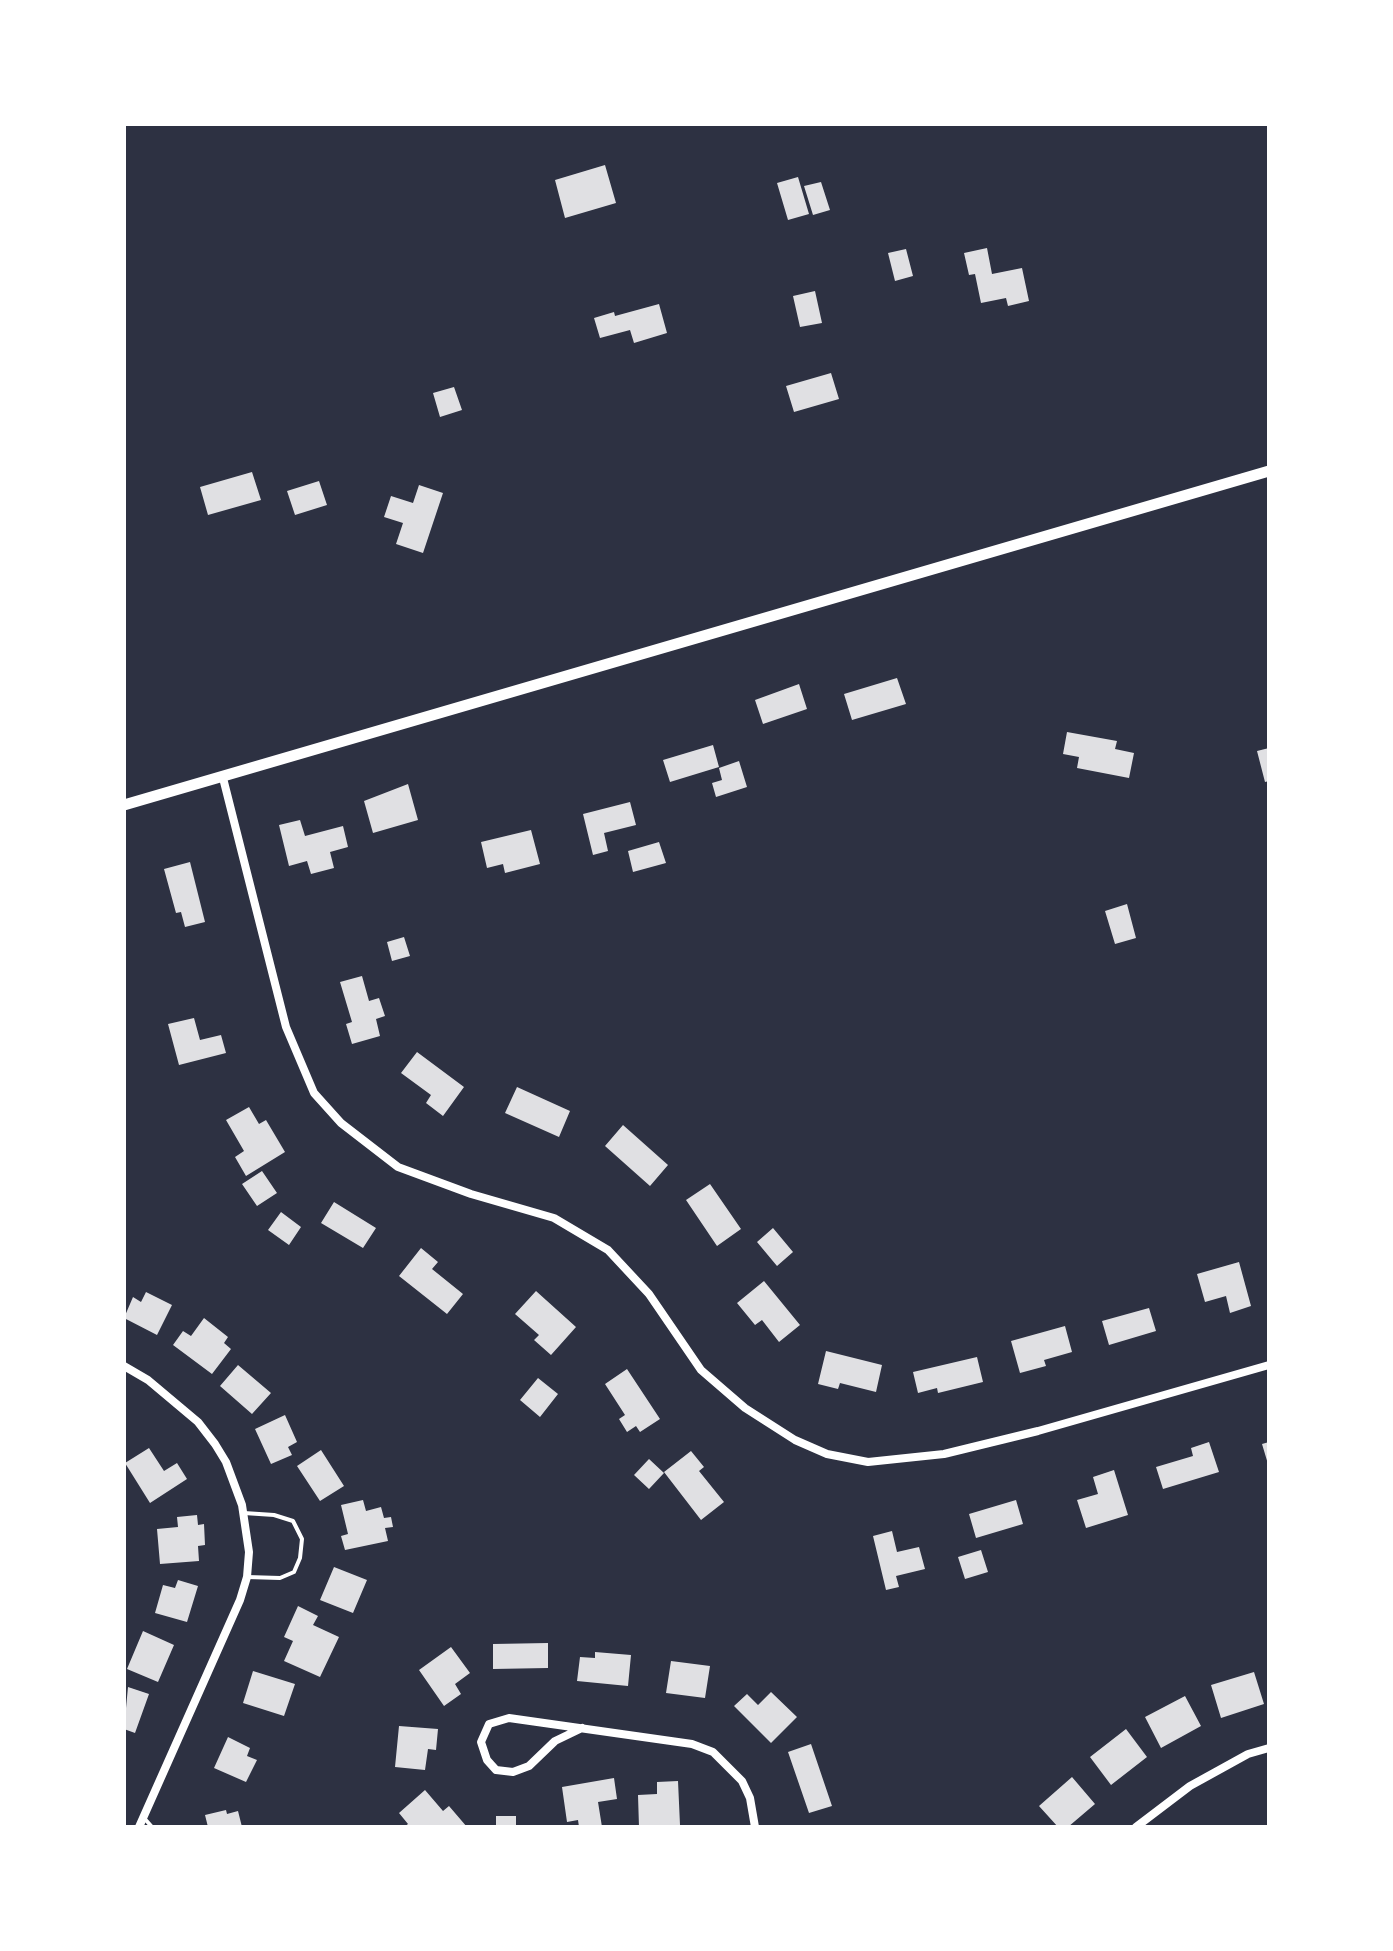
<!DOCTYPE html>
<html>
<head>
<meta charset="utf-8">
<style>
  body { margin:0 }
  #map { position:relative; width:1393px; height:1951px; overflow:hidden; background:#2d3142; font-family:Raleway,sans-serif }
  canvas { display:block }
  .frame { position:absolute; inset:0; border:126px solid #fff; pointer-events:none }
</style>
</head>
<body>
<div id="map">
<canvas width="1393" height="1951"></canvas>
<div class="frame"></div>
</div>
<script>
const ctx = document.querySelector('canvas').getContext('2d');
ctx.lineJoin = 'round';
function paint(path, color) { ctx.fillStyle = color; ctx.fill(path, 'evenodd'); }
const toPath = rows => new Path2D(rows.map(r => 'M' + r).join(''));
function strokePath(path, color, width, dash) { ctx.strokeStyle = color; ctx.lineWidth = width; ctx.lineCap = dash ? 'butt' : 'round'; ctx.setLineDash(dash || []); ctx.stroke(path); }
paint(toPath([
  [605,165,616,203,565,218,555,180],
  [798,177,809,214,788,220,777,183],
  [821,182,830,210,813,215,804,186],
  [987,248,992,274,1022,268,1029,301,1008,306,1006,298,981,303,975,274,969,275,964,253],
  [906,249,913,276,895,281,888,253],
  [815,291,822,323,800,327,793,296],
  [659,304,667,333,634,343,630,330,600,338,594,318,614,312,615,316],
  [831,373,839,399,794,412,786,386],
  [454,387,462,410,440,417,433,393],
  [252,472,261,500,208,515,200,487],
  [319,481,327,505,295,515,287,491],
  [419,485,443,493,423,553,396,544,403,523,384,517,391,496,413,503],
  [897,678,906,704,852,720,844,694],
  [799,684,807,709,763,724,755,700],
  [1067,732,1117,741,1115,749,1134,753,1129,778,1077,768,1079,757,1063,754],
  [713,745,719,767,670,782,663,760],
  [1269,748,1269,781,1265,782,1257,751],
  [739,761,747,787,716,797,712,783,722,780,719,768],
  [408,784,418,820,373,833,364,801],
  [630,802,636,825,604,833,608,851,593,855,583,814],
  [300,820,305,836,343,826,348,847,330,852,334,868,311,874,307,861,289,866,279,825],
  [531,830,540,864,505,873,503,864,487,868,481,842],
  [659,842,666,863,633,872,628,851],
  [190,862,205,922,185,927,181,912,176,913,164,869],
  [1127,904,1136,938,1115,944,1105,911],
  [404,937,410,956,392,961,387,942],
  [362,976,369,1001,379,998,385,1016,376,1019,380,1036,352,1044,346,1024,352,1022,340,982],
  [194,1018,200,1040,221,1035,226,1053,179,1065,168,1024],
  [417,1052,464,1087,443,1116,426,1103,431,1095,401,1073],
  [517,1087,570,1111,559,1137,505,1113],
  [249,1107,259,1124,266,1120,285,1152,246,1176,235,1157,244,1151,226,1120],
  [623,1125,668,1165,650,1186,605,1146],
  [262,1171,277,1193,257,1206,242,1184],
  [710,1184,741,1229,717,1246,686,1200],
  [334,1202,376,1228,363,1248,321,1223],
  [281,1212,301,1227,289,1245,268,1230],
  [773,1228,793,1252,777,1266,757,1242],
  [421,1248,438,1262,432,1269,463,1294,447,1314,399,1276],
  [1239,1262,1251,1306,1230,1313,1226,1296,1205,1302,1197,1274],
  [764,1281,800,1325,779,1342,762,1320,755,1325,737,1303],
  [536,1291,576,1327,551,1355,534,1340,539,1335,515,1314],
  [146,1292,172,1305,157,1335,124,1318,133,1297,141,1302],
  [1149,1308,1156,1331,1109,1345,1102,1321],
  [204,1318,228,1337,224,1343,231,1349,212,1374,173,1345,183,1331,191,1336],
  [1065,1326,1072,1352,1044,1360,1046,1366,1020,1373,1011,1341],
  [826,1351,882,1365,876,1392,840,1383,838,1389,818,1384],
  [977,1357,983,1382,938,1393,937,1388,918,1393,913,1372],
  [238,1365,271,1393,252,1414,220,1386],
  [627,1369,660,1419,640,1432,636,1426,627,1432,619,1419,625,1415,605,1384],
  [538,1378,558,1394,540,1417,520,1400],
  [285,1415,297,1442,288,1447,292,1455,271,1464,255,1429],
  [1209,1442,1219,1472,1163,1489,1156,1467,1193,1456,1191,1448],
  [1269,1442,1269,1464,1268,1464,1262,1444],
  [149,1448,164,1471,177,1463,187,1479,150,1503,125,1463],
  [321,1450,344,1486,320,1501,297,1466],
  [691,1451,704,1467,699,1471,724,1502,701,1520,664,1472],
  [649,1459,664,1473,649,1489,634,1475],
  [1114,1470,1128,1515,1086,1528,1077,1500,1098,1494,1093,1477],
  [363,1500,366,1511,381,1507,384,1518,391,1517,393,1527,385,1528,388,1541,345,1550,341,1536,348,1534,341,1505],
  [1016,1500,1023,1524,976,1538,969,1514],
  [197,1515,198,1525,204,1524,205,1545,198,1546,199,1561,160,1564,157,1529,178,1527,177,1517],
  [892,1531,897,1552,919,1547,925,1569,896,1576,899,1587,886,1590,873,1536],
  [981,1550,988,1572,965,1579,958,1557],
  [334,1567,367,1580,353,1613,320,1600],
  [178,1580,198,1586,187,1622,155,1613,163,1585,175,1588],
  [298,1606,318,1616,313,1625,339,1637,320,1677,284,1661,293,1641,284,1637],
  [143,1631,174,1645,158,1682,127,1669],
  [548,1643,548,1668,493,1669,493,1644],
  [451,1647,470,1673,455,1684,461,1694,444,1706,419,1670],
  [595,1652,631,1655,628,1686,577,1681,580,1657,595,1658],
  [671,1661,710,1666,705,1698,666,1693],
  [253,1671,295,1684,284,1716,243,1703],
  [1254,1672,1264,1704,1221,1718,1211,1685],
  [128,1687,149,1694,135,1733,124,1729],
  [771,1692,797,1717,771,1743,734,1706,747,1694,758,1705],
  [1185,1696,1201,1726,1161,1748,1145,1717],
  [399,1726,438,1729,436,1750,428,1749,425,1770,395,1767],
  [1126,1729,1147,1757,1111,1785,1090,1757],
  [228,1737,250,1748,247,1756,257,1760,246,1782,214,1768],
  [811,1744,832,1806,809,1813,788,1752],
  [1072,1777,1095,1804,1068,1827,1058,1827,1039,1806],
  [614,1778,617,1799,598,1802,602,1827,579,1827,578,1820,567,1822,562,1787],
  [678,1781,680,1825,639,1827,638,1795,657,1794,657,1782],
  [425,1790,443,1811,449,1806,467,1827,404,1827,408,1824,399,1813],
  [226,1810,227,1814,238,1811,242,1827,208,1827,205,1815],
  [496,1816,516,1816,516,1827,496,1827]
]), '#e0e0e3');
strokePath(toPath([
  [244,1513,274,1515,293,1521,302,1539,300,1558,294,1572,280,1578,247,1577],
  [144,1818,152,1827]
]), '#fff', 4);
strokePath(toPath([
  [223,778,286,1027,314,1093,341,1123,398,1167,471,1194,554,1218,608,1250,649,1294,701,1370,745,1408,795,1440,827,1454,868,1462,944,1454,1038,1431,1269,1365],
  [124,1366,148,1380,198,1422,215,1444,226,1462,242,1505,249,1552,247,1577,240,1600,139,1827],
  [582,1728,555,1741,529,1766,513,1772,496,1770,487,1760,481,1742,489,1724,509,1718,692,1744,713,1752,742,1781,750,1798,755,1827],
  [1136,1827,1190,1786,1248,1754,1269,1748]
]), '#fff', 8);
strokePath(toPath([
  [124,805,1269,471]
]), '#fff', 11);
</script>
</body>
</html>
